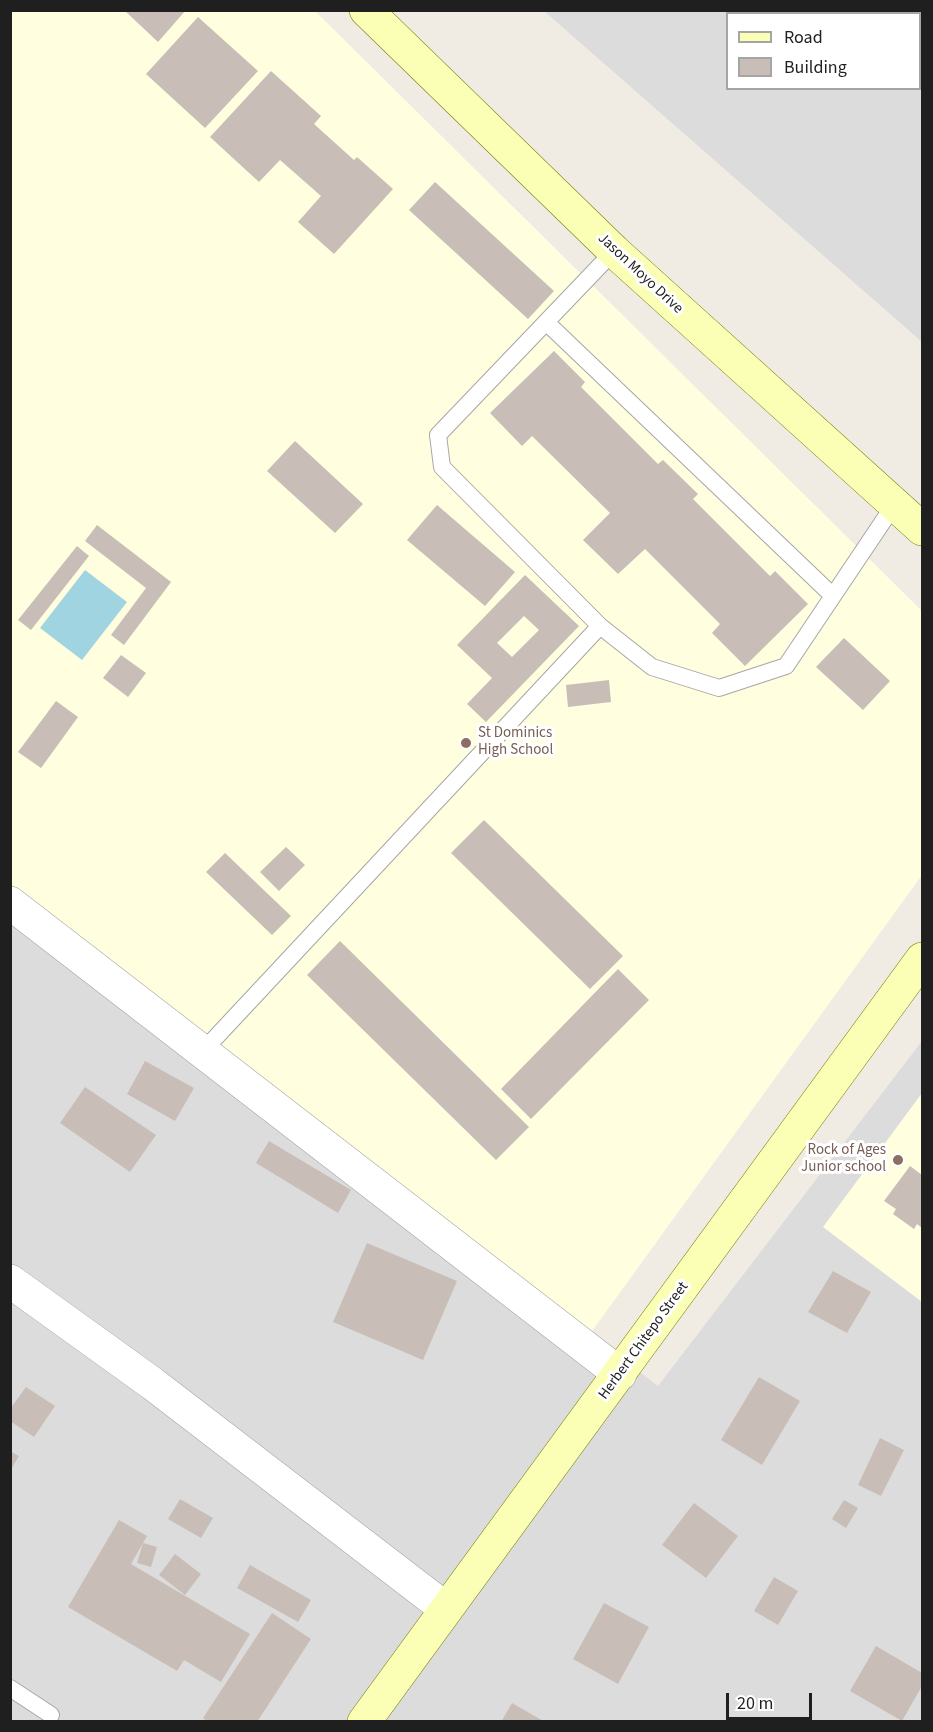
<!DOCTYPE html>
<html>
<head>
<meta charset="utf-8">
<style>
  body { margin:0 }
  #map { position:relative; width:933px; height:1732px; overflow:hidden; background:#f0ece4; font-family:"Source Sans 3",sans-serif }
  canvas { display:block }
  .frame { position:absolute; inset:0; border:12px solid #1f1f1f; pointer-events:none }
  .legend { position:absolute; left:726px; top:12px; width:195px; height:78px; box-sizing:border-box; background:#fff; border:2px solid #a5a5a5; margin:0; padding:8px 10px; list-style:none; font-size:18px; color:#1f1f1f }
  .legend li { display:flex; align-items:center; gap:12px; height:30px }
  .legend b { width:30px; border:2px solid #a5a5a5 }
  .scale { position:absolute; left:726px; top:1693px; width:86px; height:27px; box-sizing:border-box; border:3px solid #1f1f1f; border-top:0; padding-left:8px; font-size:18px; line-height:21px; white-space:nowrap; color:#1f1f1f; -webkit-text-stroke:4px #fff; paint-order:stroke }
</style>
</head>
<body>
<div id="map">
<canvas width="933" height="1732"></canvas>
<div class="frame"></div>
<ul class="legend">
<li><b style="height:8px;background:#fbfeb5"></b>Road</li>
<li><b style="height:16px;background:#c8beb7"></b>Building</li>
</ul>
<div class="scale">20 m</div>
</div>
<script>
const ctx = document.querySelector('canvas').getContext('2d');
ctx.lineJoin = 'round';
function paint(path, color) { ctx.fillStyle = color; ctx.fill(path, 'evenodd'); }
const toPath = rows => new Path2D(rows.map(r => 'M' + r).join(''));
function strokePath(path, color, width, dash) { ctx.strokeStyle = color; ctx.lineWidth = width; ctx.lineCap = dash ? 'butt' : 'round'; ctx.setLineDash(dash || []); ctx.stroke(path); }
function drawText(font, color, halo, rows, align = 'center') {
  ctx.font = font + ' "Source Sans 3",sans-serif'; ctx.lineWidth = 6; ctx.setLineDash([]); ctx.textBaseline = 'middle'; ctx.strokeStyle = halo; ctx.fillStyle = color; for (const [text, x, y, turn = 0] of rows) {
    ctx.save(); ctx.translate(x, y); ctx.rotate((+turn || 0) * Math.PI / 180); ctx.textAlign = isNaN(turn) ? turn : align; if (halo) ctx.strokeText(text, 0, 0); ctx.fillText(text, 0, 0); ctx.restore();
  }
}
paint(toPath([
  [544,11,922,11,922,342],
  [728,14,920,14,920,88,728,88],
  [10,888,658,1386,922,1041,922,1721,11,1721]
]), '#dddcdc');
paint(toPath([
  [10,11,315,11,922,611,922,875,590,1334,11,888],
  [922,1093,922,1302,823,1227]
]), '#fffede');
paint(toPath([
  [85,570,127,602,82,660,40,628]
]), '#a1d4e1');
paint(toPath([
  [124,10,186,10,158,42],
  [198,17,258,71,205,128,146,74],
  [271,71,321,116,314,124,354,160,357,157,393,189,334,254,298,222,321,196,280,160,259,182,210,137],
  [435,182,554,291,528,319,409,210],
  [554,351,585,382,581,387,658,464,663,460,698,494,693,499,770,576,775,571,808,604,745,666,712,633,720,624,645,549,618,574,583,540,610,513,532,436,522,446,490,413],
  [295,441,363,504,335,533,267,471],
  [437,505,515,572,485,606,407,540],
  [97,525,171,582,124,645,111,635,146,588,85,541],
  [77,546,89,556,31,630,18,620],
  [525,575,579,626,486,722,467,704,492,678,457,645],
  [524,616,539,630,512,657,497,643],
  [844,638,890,681,863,710,816,667],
  [121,655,146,673,128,697,103,678],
  [609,680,611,702,568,707,566,685],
  [56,701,78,717,41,768,18,752],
  [484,820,623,956,590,989,451,853],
  [286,847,305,865,279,891,260,872],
  [225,853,291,916,272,935,206,872],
  [340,941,529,1127,496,1160,307,975],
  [618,969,649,1000,531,1119,501,1089],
  [145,1061,194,1088,175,1121,127,1094],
  [85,1087,156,1135,130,1172,60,1123],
  [269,1141,351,1190,338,1213,256,1163],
  [910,1166,922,1175,922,1228,917,1224,914,1229,893,1214,896,1209,884,1201],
  [367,1243,457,1281,423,1360,333,1322],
  [833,1271,871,1292,847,1333,808,1312],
  [759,1377,800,1401,762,1465,721,1440],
  [26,1387,55,1406,34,1437,10,1421,10,1409],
  [880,1438,904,1450,881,1496,858,1485],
  [10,1451,19,1456,10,1471],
  [180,1499,213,1518,201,1538,168,1519],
  [844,1500,858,1508,846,1528,832,1519],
  [694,1503,738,1536,706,1578,662,1545],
  [119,1520,147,1536,131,1564,250,1634,221,1682,184,1660,177,1671,68,1607],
  [143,1543,157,1547,151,1567,137,1563],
  [175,1554,201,1574,185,1595,159,1575],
  [250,1565,311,1600,298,1622,237,1588],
  [774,1577,798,1591,778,1625,754,1611],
  [604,1603,649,1627,618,1684,573,1659],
  [272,1613,311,1639,257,1722,208,1722,203,1718],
  [876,1646,922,1673,922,1686,902,1721,850,1691],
  [512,1703,545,1722,501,1722]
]), '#c8beb7');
const lane = toPath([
  [614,251,438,435,442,467,600,626,652,667,719,688,786,666,894,505],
  [546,322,833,596],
  [203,1051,600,626],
  [10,1688,51,1715]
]);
const street = toPath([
  [10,903,620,1374],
  [10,1281,153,1384,446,1609]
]);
const secondary = toPath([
  [366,10,614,251,922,529],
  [364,1722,922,959]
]);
strokePath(lane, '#a6a6a6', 18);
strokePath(street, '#a6a6a6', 34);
strokePath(secondary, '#707b00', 34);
strokePath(lane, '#fff', 16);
strokePath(street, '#fff', 33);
strokePath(secondary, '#fbfeb5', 33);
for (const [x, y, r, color] of [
  [466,743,6,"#8d6e63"],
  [898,1160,6,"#8d6e63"]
]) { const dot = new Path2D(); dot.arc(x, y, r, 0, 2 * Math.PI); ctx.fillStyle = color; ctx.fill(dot); strokePath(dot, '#fff', 2); }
drawText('15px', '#1f1f1f', '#fff', [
  ["Jason Moyo Drive",640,274,43],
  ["Herbert Chitepo Street",644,1341,-54]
]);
drawText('15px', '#785e54', '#fff', [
  ["St Dominics",478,734],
  ["High School",478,751],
  ["Rock of Ages",886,1151,"right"],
  ["Junior school",886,1168,"right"]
], 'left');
</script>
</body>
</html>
